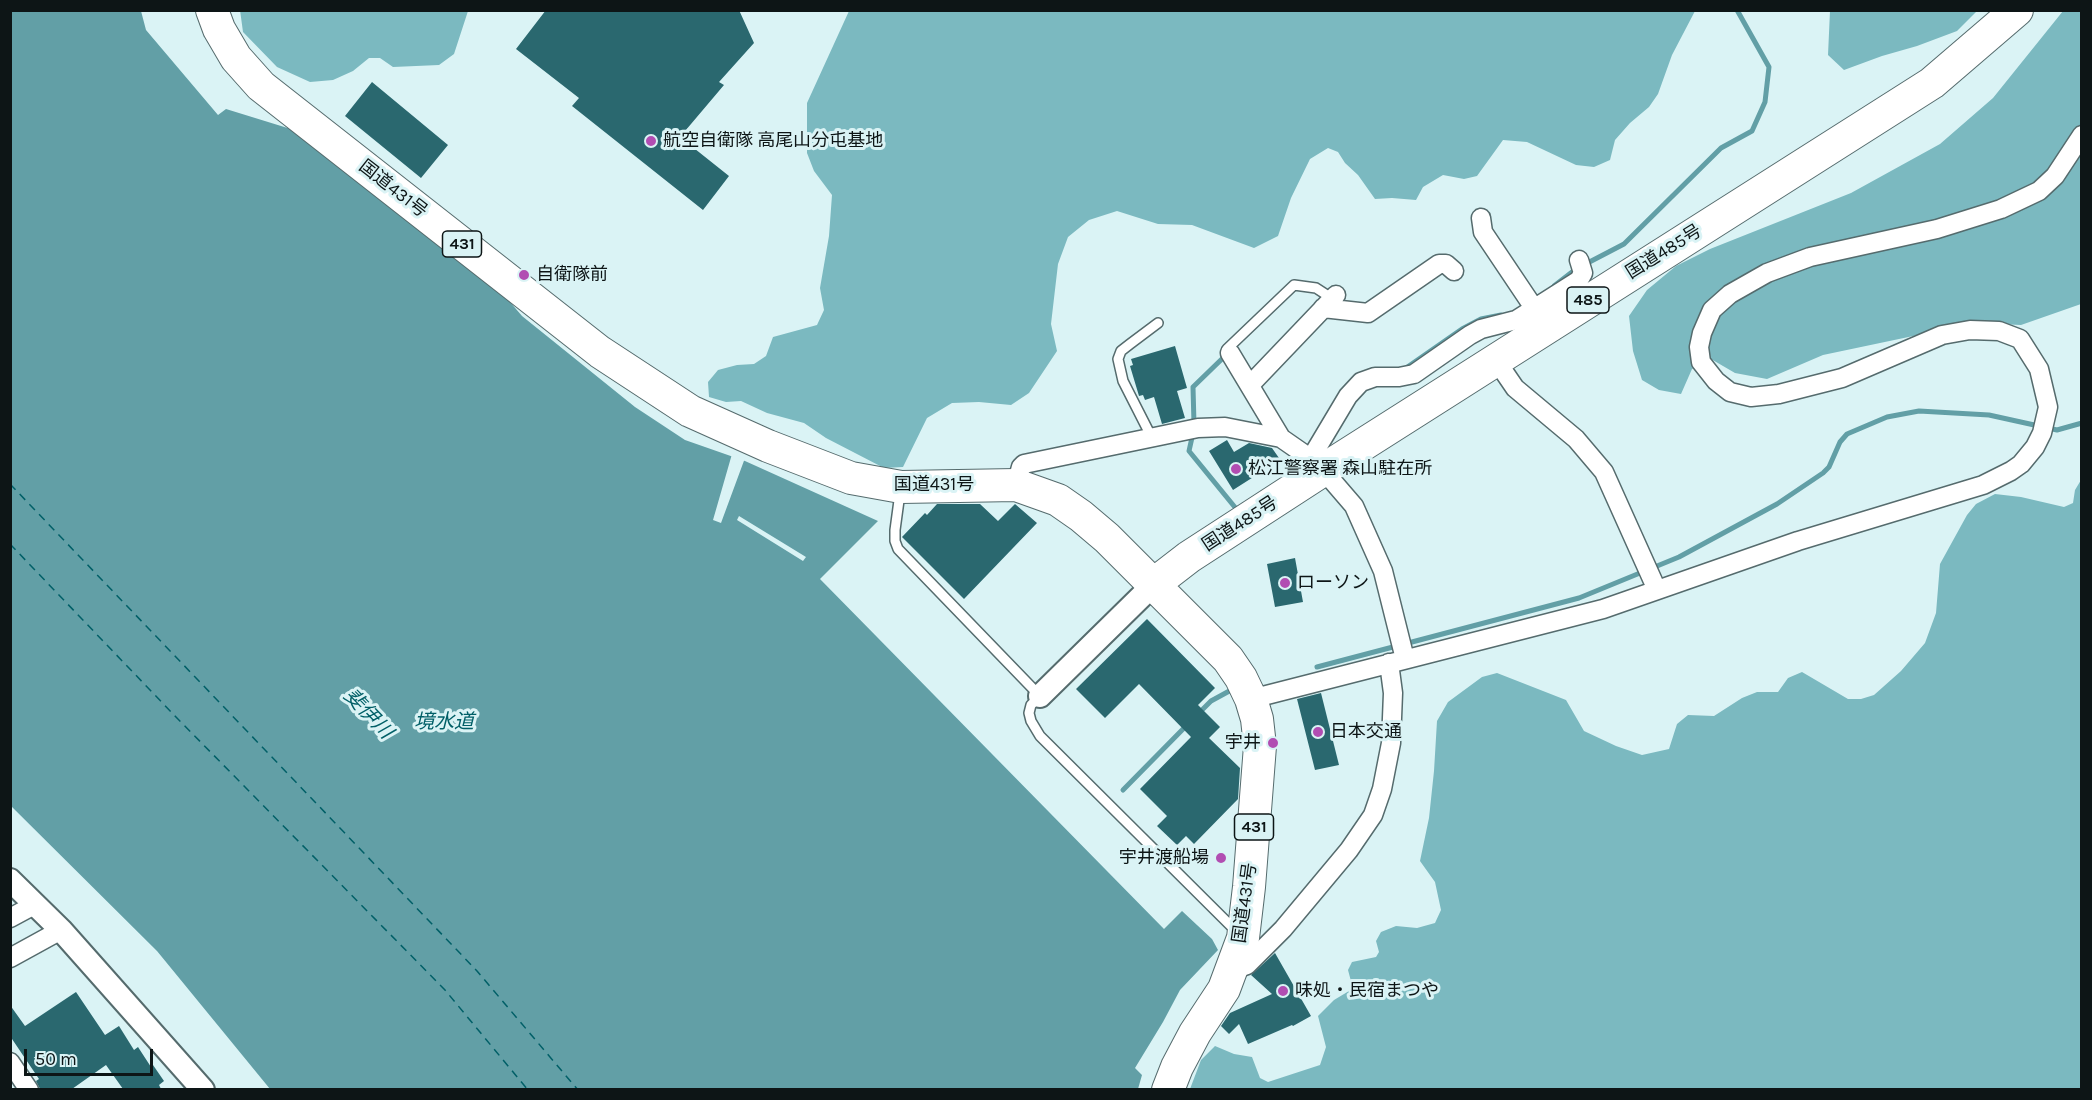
<!DOCTYPE html>
<html>
<head>
<meta charset="utf-8">
<style>
  body { margin:0 }
  #map { position:relative; width:2092px; height:1100px; overflow:hidden; background:#daf3f5; font-family:Karla,sans-serif }
  canvas { display:block }
  .frame { position:absolute; inset:0; border:12px solid #0d1516; pointer-events:none }
  .scale { position:absolute; left:24px; top:1049px; width:129px; height:27px; box-sizing:border-box; border:3px solid #0d1516; border-top:0; padding-left:8px; font-size:18px; line-height:21px; white-space:nowrap; color:#0d1516; -webkit-text-stroke:4px #daf3f5; paint-order:stroke }
</style>
</head>
<body>
<div id="map">
<canvas width="2092" height="1100"></canvas>
<div class="frame"></div>
<div class="scale">50 m</div>
</div>
<script>
const ctx = document.querySelector('canvas').getContext('2d');
ctx.lineJoin = 'round';
function paint(path, color) { ctx.fillStyle = color; ctx.fill(path, 'evenodd'); }
const toPath = rows => new Path2D(rows.map(r => 'M' + r).join(''));
function strokePath(path, color, width, dash) { ctx.strokeStyle = color; ctx.lineWidth = width; ctx.lineCap = dash ? 'butt' : 'round'; ctx.setLineDash(dash || []); ctx.stroke(path); }
function drawText(font, color, halo, rows, align = 'center') {
  ctx.font = font + ' Karla,"Noto Sans JP",sans-serif'; ctx.lineWidth = 6; ctx.setLineDash([]); ctx.textBaseline = 'middle'; ctx.strokeStyle = halo; ctx.fillStyle = color; for (const [text, x, y, turn = 0] of rows) {
    ctx.save(); ctx.translate(x, y); ctx.rotate((+turn || 0) * Math.PI / 180); ctx.textAlign = isNaN(turn) ? turn : align; if (halo) ctx.strokeText(text, 0, 0); ctx.fillText(text, 0, 0); ctx.restore();
  }
}
paint(toPath([
  [240,10,468,10,468,11,454,54,439,65,393,67,380,58,369,58,353,71,333,80,310,82,277,67,243,32],
  [849,11,849,10,1695,11,1672,55,1658,94,1649,107,1630,123,1615,140,1610,160,1594,167,1576,165,1527,142,1503,140,1477,176,1464,179,1443,175,1423,187,1416,200,1392,198,1375,199,1358,175,1345,163,1338,152,1328,148,1310,159,1291,198,1278,236,1254,248,1192,225,1158,224,1117,211,1089,220,1068,237,1058,264,1051,324,1057,351,1029,393,1011,405,979,402,952,403,927,418,903,467,884,468,826,438,804,423,767,413,741,401,726,402,709,397,708,382,718,370,737,365,754,364,766,356,773,337,817,325,824,310,820,288,829,236,832,195,814,171,807,153,807,103],
  [1830,11,1830,10,1977,11,1957,31,1917,46,1882,56,1844,70,1828,55],
  [2063,11,2081,11,2081,304,2021,325,1975,323,1823,355,1767,379,1735,373,1711,359,1692,369,1681,394,1659,390,1642,380,1633,351,1629,316,1647,290,1676,266,1710,249,1851,193,1940,144,1993,98],
  [2081,480,2081,1089,1190,1089,1201,1060,1215,1046,1234,1054,1252,1057,1260,1078,1268,1082,1320,1065,1326,1047,1318,1016,1334,1000,1349,991,1352,985,1348,970,1352,962,1376,957,1379,952,1376,941,1381,932,1396,926,1417,928,1435,923,1441,910,1435,882,1420,861,1429,818,1434,771,1437,721,1448,702,1482,677,1497,673,1566,700,1584,731,1616,746,1642,755,1669,749,1677,724,1688,715,1714,716,1742,698,1757,692,1778,692,1788,678,1802,672,1848,699,1861,699,1874,695,1901,671,1925,643,1936,613,1940,564,1967,515,1976,504,1995,494,2021,497,2064,507,2073,503,2075,490]
]), '#7bb9c0');
paint(toPath([
  [10,11,141,11,146,30,218,115,226,109,294,130,504,295,522,316,635,407,685,440,745,461,878,521,820,579,1164,929,1182,911,1212,939,1218,950,1180,990,1163,1022,1135,1068,1142,1075,1138,1089,270,1089,157,951,11,806]
]), '#629fa6');
paint(toPath([
  [732,454,745,458,721,523,713,520],
  [739,516,806,557,803,561,737,520]
]), '#daf3f5');
strokePath(toPath([
  [1554,286,1576,269,1624,244,1721,148,1752,131,1765,102,1769,67,1737,10],
  [1406,368,1462,329,1481,319,1501,315],
  [1194,424,1193,387,1226,355],
  [1193,433,1189,451,1238,511],
  [1317,667,1579,598,1679,557,1777,504,1823,473,1829,467,1840,442,1847,434,1887,417,1919,411,1989,415,2057,430,2082,423],
  [1198,714,1211,701,1233,689],
  [1123,790,1187,725]
]), '#629fa6', 5);
strokePath(toPath([
  [10,484,477,971,578,1090],
  [10,544,175,716,445,990,528,1090]
]), '#015f67', 1.5, [8, 6]);
paint(toPath([
  [546,10,739,10,754,43,719,82,724,85,680,137,729,176,703,210,572,106,579,98,516,49],
  [372,82,448,145,421,178,345,116],
  [1175,346,1187,388,1177,391,1185,418,1162,424,1154,397,1145,400,1143,395,1139,396,1130,366,1133,365,1131,359],
  [1227,440,1234,452,1249,443,1272,448,1279,458,1253,474,1255,476,1233,490,1209,451],
  [937,504,980,504,998,521,1015,504,1037,523,964,599,902,537,925,513,927,515],
  [1295,558,1303,602,1275,607,1267,564],
  [1147,619,1215,688,1198,705,1220,727,1209,738,1240,768,1238,799,1194,844,1186,836,1177,845,1157,826,1167,816,1140,789,1191,737,1139,684,1105,718,1076,689],
  [1321,693,1339,765,1315,770,1297,699],
  [1275,953,1311,1016,1293,1026,1292,1025,1248,1044,1239,1024,1229,1034,1221,1026,1230,1013,1272,994,1251,975],
  [76,992,105,1035,119,1026,134,1050,138,1047,151,1067,153,1065,164,1081,159,1085,161,1089,123,1089,106,1065,72,1089,40,1089,36,1081,39,1079,10,1036,10,1005,25,1026]
]), '#2a686f');
const service = toPath([
  [1227,349,1294,285,1316,288,1333,299],
  [1152,438,1123,381,1118,359,1121,351,1130,344,1158,323],
  [900,493,895,530,895,541,898,549,1040,696,1031,705,1029,713,1031,721,1040,736,1237,932]
]);
const minor = toPath([
  [1481,218,1483,232,1534,308],
  [1323,308,1368,313,1439,264,1446,264,1454,271],
  [1230,353,1281,438],
  [1502,369,1515,388,1576,439,1604,472,1657,590],
  [1250,385,1336,295],
  [1311,458,1348,396,1361,382,1375,377,1399,377,1414,374,1470,335,1481,329,1516,320,1579,280,1583,273,1579,260],
  [1016,485,1021,467,1024,464,1198,428,1225,427,1281,438,1317,463,1354,506,1383,571,1405,659],
  [1251,699,1603,609,1798,541,1983,485,2011,471,2021,464,2035,447,2042,433,2048,407,2039,369,2020,339,1999,331,1970,330,1942,335,1842,378,1779,394,1751,397,1730,392,1716,381,1701,362,1699,347,1702,333,1712,310,1730,294,1767,273,1810,257,1937,229,2001,209,2039,191,2055,176,2082,135],
  [10,918,36,904],
  [10,958,61,930],
  [1233,970,1247,965,1283,929,1349,850,1373,815,1382,789,1391,743,1393,693,1389,663],
  [10,1062,29,1090]
]);
const tertiary = toPath([
  [1040,696,1154,584],
  [10,880,61,930,203,1090]
]);
const trunk = toPath([
  [212,10,219,29,236,58,261,86,600,352,690,411,768,446,851,478,901,487,1016,485,1058,500,1081,516,1107,538,1228,659,1241,678,1251,699,1257,719,1260,746,1249,887,1243,938,1224,989,1195,1033,1177,1067,1168,1090],
  [1154,584,1189,557,1323,470,1932,83,2017,10]
]);
strokePath(service, '#556b6d', 12);
strokePath(minor, '#556b6d', 21);
strokePath(tertiary, '#556b6d', 26);
strokePath(trunk, '#556b6d', 34);
strokePath(service, '#fff', 9);
strokePath(minor, '#fff', 18);
strokePath(tertiary, '#fff', 22);
strokePath(trunk, '#fff', 32);
for (const [x, y, r, color] of [
  [651,141,6,"#b14db2"],
  [524,275,6,"#b14db2"],
  [1236,469,6,"#b14db2"],
  [1285,583,6,"#b14db2"],
  [1318,732,6,"#b14db2"],
  [1273,743,6,"#b14db2"],
  [1221,858,6,"#b14db2"],
  [1283,991,6,"#b14db2"]
]) { const dot = new Path2D(); dot.arc(x, y, r, 0, 2 * Math.PI); ctx.fillStyle = color; ctx.fill(dot); strokePath(dot, '#daf3f5', 2); }
for (const [x, y, w] of [
  [462,244,39],
  [1588,300,42],
  [1254,827,39]
]) { const box = new Path2D(); box.roundRect(x - w / 2, y - 13, w, 26, 4.5); ctx.fillStyle = '#daf3f5'; ctx.fill(box); strokePath(box, '#0d1516', 1.5); }
drawText('bold 16px', '#0d1516', null, [
  ["431",462,244],
  ["485",1588,300],
  ["431",1254,827]
]);
drawText('18px', '#0d1516', '#daf3f5', [
  ["航空自衛隊 高尾山分屯基地",663,141],
  ["自衛隊前",536,275],
  ["松江警察署 森山駐在所",1248,469],
  ["ローソン",1297,583],
  ["日本交通",1330,732],
  ["宇井",1261,743,"right"],
  ["宇井渡船場",1209,858,"right"],
  ["味処・民宿まつや",1295,991]
], 'left');
drawText('18px', '#0d1516', '#daf3f5', [
  ["国道431号",393,189,38],
  ["国道485号",1664,252,-32],
  ["国道431号",934,485],
  ["国道485号",1240,524,-33],
  ["国道431号",1245,903,-82]
]);
drawText('italic 20px', '#015f67', '#daf3f5', [
  ["斐伊川",368,714,46],
  ["境水道",444,722]
]);
</script>
</body>
</html>
